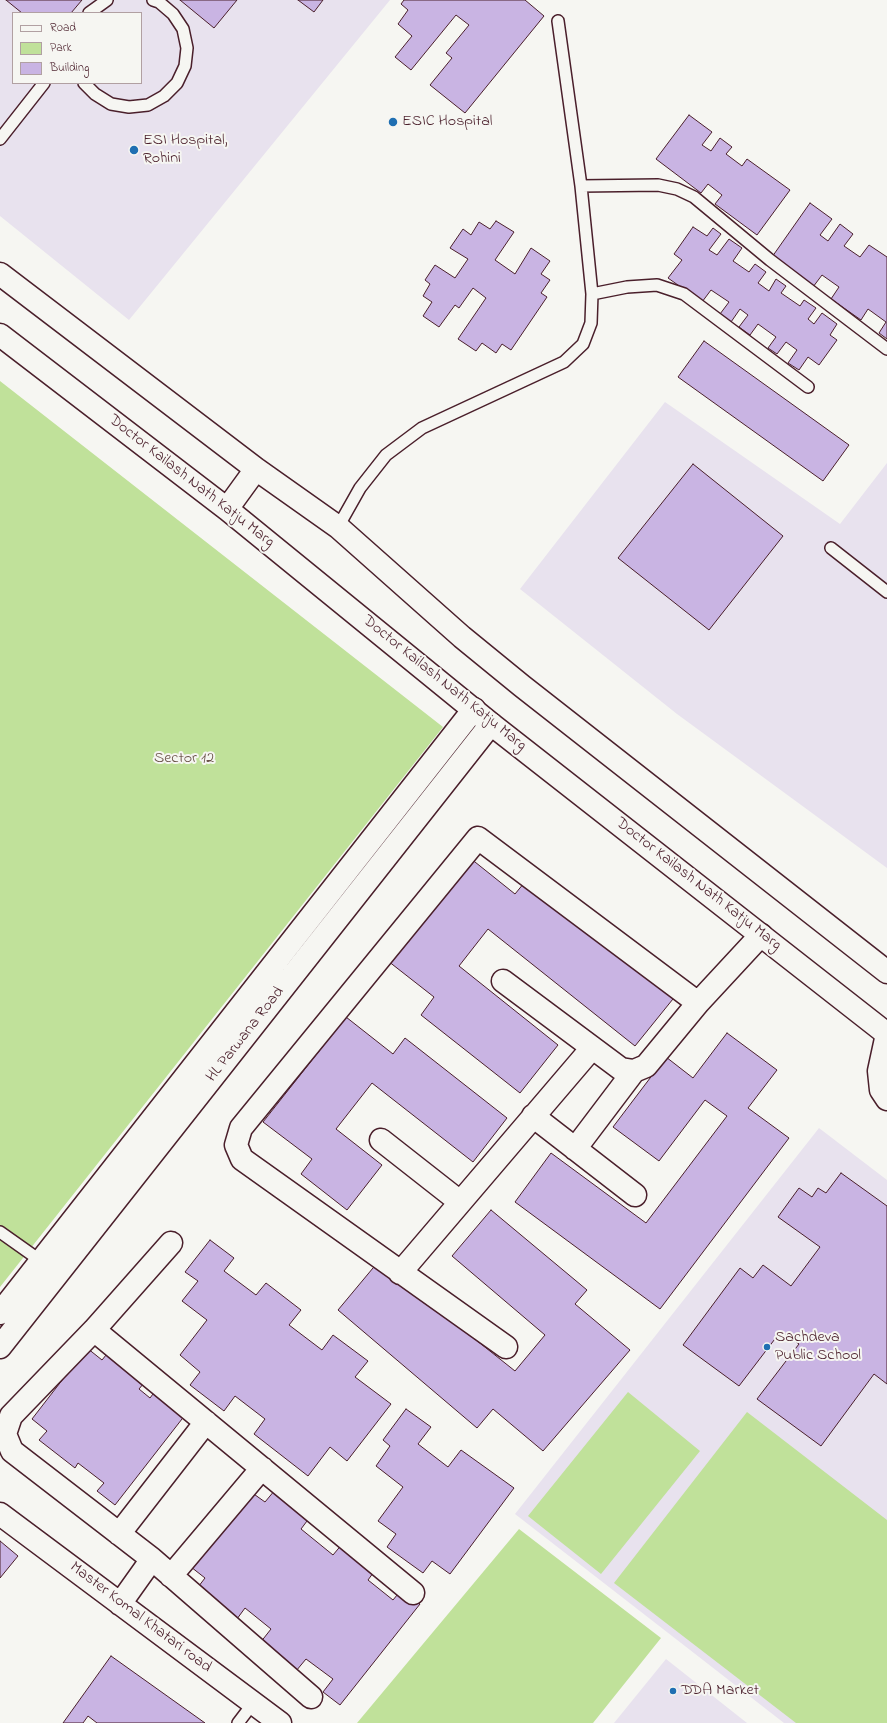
<!DOCTYPE html>
<html>
<head>
<meta charset="utf-8">
<style>
  body { margin:0 }
  #map { position:relative; width:887px; height:1723px; overflow:hidden; background:#f6f6f2; font-family:"Indie Flower",sans-serif }
  canvas { display:block }
  .legend { position:absolute; left:12px; top:12px; width:130px; height:72px; box-sizing:border-box; background:#f6f6f2; border:1px solid #b1a0a2; margin:0; padding:5px 7px; list-style:none; font-size:12px; color:#4a1f2b }
  .legend li { display:flex; align-items:center; gap:8px; height:20px }
  .legend b { width:20px; border:1px solid #b1a0a2 }
</style>
</head>
<body>
<div id="map">
<canvas width="887" height="1723"></canvas>
<ul class="legend">
<li><b style="height:5px;background:#f6f6f2"></b>Road</li>
<li><b style="height:11px;background:#c0e19a"></b>Park</li>
<li><b style="height:11px;background:#c9b4e3"></b>Building</li>
</ul>
</div>
<script>
const ctx = document.querySelector('canvas').getContext('2d');
ctx.lineJoin = 'round';
function paint(path, color) { ctx.fillStyle = color; ctx.fill(path, 'evenodd'); }
const toPath = rows => new Path2D(rows.map(r => 'M' + r).join(''));
function strokePath(path, color, width, dash) { ctx.strokeStyle = color; ctx.lineWidth = width; ctx.lineCap = dash ? 'butt' : 'round'; ctx.setLineDash(dash || []); ctx.stroke(path); }
function drawText(font, color, halo, rows, align = 'center') {
  ctx.font = font + ' "Indie Flower",sans-serif'; ctx.lineWidth = 4; ctx.setLineDash([]); ctx.textBaseline = 'middle'; ctx.strokeStyle = halo; ctx.fillStyle = color; for (const [text, x, y, turn = 0] of rows) {
    ctx.save(); ctx.translate(x, y); ctx.rotate((+turn || 0) * Math.PI / 180); ctx.textAlign = isNaN(turn) ? turn : align; if (halo) ctx.strokeText(text, 0, 0); ctx.fillText(text, 0, 0); ctx.restore();
  }
}
paint(toPath([
  [0,0,390,0,129,320,0,216],
  [13,13,141,13,141,83,13,83],
  [665,402,840,524,887,463,887,868,677,714,520,589],
  [819,1128,887,1180,887,1723,784,1723,515,1514],
  [666,1659,747,1723,614,1723]
]), '#e8e2ee');
paint(toPath([
  [0,381,443,727,0,1287],
  [628,1392,700,1451,601,1574,528,1516],
  [747,1412,887,1520,887,1723,796,1723,614,1583],
  [519,1529,661,1638,593,1723,357,1723]
]), '#c0e19a');
const building = toPath([
  [6,0,82,0,71,13,22,13,6,0],
  [180,0,237,0,214,28,180,0],
  [298,0,323,0,314,12,298,0],
  [404,0,525,0,544,16,465,113,430,85,452,58,446,53,469,25,456,15,411,70,395,57,412,36,398,24,408,10,401,4,404,0],
  [689,115,712,132,702,145,711,151,720,138,732,147,726,154,742,166,747,159,790,190,757,235,715,204,722,195,708,184,701,193,656,159,689,115],
  [810,203,832,219,820,235,828,241,840,224,853,234,844,246,860,257,869,245,887,257,887,339,879,333,886,322,868,309,861,320,831,299,839,287,822,275,813,287,772,257,810,203],
  [496,221,514,232,495,260,515,274,531,248,550,261,541,274,550,280,541,293,547,297,511,350,502,344,496,353,482,343,476,351,458,339,486,298,473,288,459,308,455,305,439,327,423,316,432,302,423,296,430,284,425,280,435,265,455,278,468,259,450,248,463,229,471,235,479,222,490,229,496,221],
  [693,227,707,236,713,228,721,234,709,250,717,255,729,239,742,248,733,261,749,272,755,264,766,272,758,283,769,291,776,279,786,286,781,293,800,306,804,300,816,308,808,319,814,324,822,313,837,324,830,335,837,340,819,365,808,357,799,370,788,363,797,350,786,342,777,354,768,348,776,337,758,324,750,335,739,327,748,315,740,309,731,322,720,314,729,302,711,290,702,302,668,278,682,260,674,254,693,227],
  [704,341,849,445,823,481,678,377,704,341],
  [693,464,783,536,709,630,618,558,693,464],
  [470,858,515,894,529,877,677,994,635,1046,488,929,459,966,558,1045,520,1093,421,1015,434,997,388,961,470,858],
  [346,1017,393,1054,405,1038,507,1118,473,1162,372,1083,336,1129,382,1165,347,1210,301,1174,312,1159,263,1122,346,1017],
  [727,1033,777,1070,748,1108,789,1138,660,1309,515,1202,551,1153,646,1223,727,1116,705,1100,659,1161,613,1127,666,1057,693,1078,727,1033],
  [841,1173,887,1206,887,1384,874,1374,821,1446,757,1399,799,1344,781,1331,739,1386,683,1345,740,1268,753,1278,763,1265,791,1286,820,1247,778,1217,799,1188,812,1197,818,1188,826,1193,841,1173],
  [491,1210,587,1290,575,1304,630,1350,543,1451,493,1409,477,1428,338,1310,378,1262,515,1371,545,1335,452,1256,491,1210],
  [210,1240,234,1258,224,1271,256,1295,266,1283,301,1310,289,1325,322,1350,333,1335,368,1361,355,1377,391,1404,347,1461,330,1447,308,1476,254,1434,265,1419,235,1396,224,1411,190,1385,200,1372,180,1355,207,1320,182,1301,198,1281,185,1272,210,1240],
  [87,1348,102,1360,111,1349,148,1378,139,1389,150,1398,153,1394,164,1402,189,1410,115,1505,97,1491,104,1483,78,1463,75,1468,39,1440,47,1431,32,1419,87,1348],
  [406,1409,431,1427,418,1444,448,1467,461,1450,514,1488,450,1574,432,1561,423,1573,387,1547,396,1534,378,1521,403,1487,376,1466,390,1446,383,1440,406,1409],
  [275,1490,310,1517,301,1529,333,1555,343,1543,376,1569,368,1580,393,1600,402,1589,420,1604,340,1705,323,1692,333,1679,306,1659,296,1671,260,1643,271,1629,245,1608,234,1623,195,1591,205,1578,191,1567,251,1492,265,1502,275,1490],
  [0,1541,18,1556,0,1578,0,1541],
  [111,1656,205,1723,97,1723,88,1716,83,1723,63,1723,111,1656]
]);
paint(building, '#c9b4e3');
strokePath(building, '#4a1f2b', 1);
const service = toPath([
  [89,13,107,0],
  [84,83,95,94,111,104,129,107,148,105,164,96,177,83,185,66,187,48,183,29,173,14,159,2,153,0],
  [0,139,44,83],
  [581,186,658,185,677,189,694,197,770,260,887,349],
  [592,294,627,287,657,285,684,294,808,387],
  [338,527,360,488,386,455,422,428,564,362,583,344,591,323,592,294,581,186,558,21],
  [831,548,887,592],
  [0,1232,41,1261],
  [238,1723,254,1702]
]);
const minor = toPath([
  [503,981,621,1069,634,1071,646,1066,698,1003,761,935],
  [887,1034,879,1071,881,1090,887,1099],
  [533,1116,635,1195],
  [381,1140,460,1202],
  [575,1149,634,1071],
  [400,1273,592,1048],
  [94,1330,413,1593],
  [506,1347,242,1159,236,1145,241,1128,478,838,698,1003],
  [0,1514,280,1723],
  [119,1534,206,1422],
  [152,1559,311,1697],
  [171,1576,262,1468],
  [120,1604,152,1559,12,1451,5,1434,11,1416,94,1330,171,1243]
]);
const tertiary = toPath([
  [0,1313,474,709],
  [0,1347,491,724]
]);
const primary = toPath([
  [0,274,256,469,338,527,462,637,522,686,887,972],
  [0,335,227,509,491,724,887,1034],
  [227,509,256,469]
]);
strokePath(service, '#4a1f2b', 14);
strokePath(minor, '#4a1f2b', 25);
strokePath(tertiary, '#4a1f2b', 25);
strokePath(primary, '#4a1f2b', 25);
strokePath(service, '#f6f6f2', 11);
strokePath(minor, '#f6f6f2', 22);
strokePath(tertiary, '#f6f6f2', 22);
strokePath(primary, '#f6f6f2', 22);
for (const [x, y, r, color] of [
  [393,122,5,"#1f6fb2"],
  [134,150,5,"#1f6fb2"],
  [767,1347,4,"#1f6fb2"],
  [673,1691,4,"#1f6fb2"]
]) { const dot = new Path2D(); dot.arc(x, y, r, 0, 2 * Math.PI); ctx.fillStyle = color; ctx.fill(dot); strokePath(dot, '#f6f6f2', 1.5); }
drawText('16px', '#4a1f2b', '#f6f6f2', [
  ["ESIC Hospital",402,122],
  ["ESI Hospital,",143,141],
  ["Rohini",143,159],
  ["Sachdeva",775,1338],
  ["Public School",775,1356],
  ["DDA Market",681,1691]
], 'left');
drawText('16px', '#4a1f2b', '#f6f6f2', [
  ["Doctor Kailash Nath Katju Marg",191,482,38],
  ["Doctor Kailash Nath Katju Marg",444,684,39],
  ["Doctor Kailash Nath Katju Marg",698,885,38],
  ["HL Parwana Road",246,1035,-52],
  ["Master Komal Khatari road",140,1618,37]
]);
drawText('16px', '#685047', '#f6f6f2', [
  ["Sector 12",184,759]
]);
</script>
</body>
</html>
